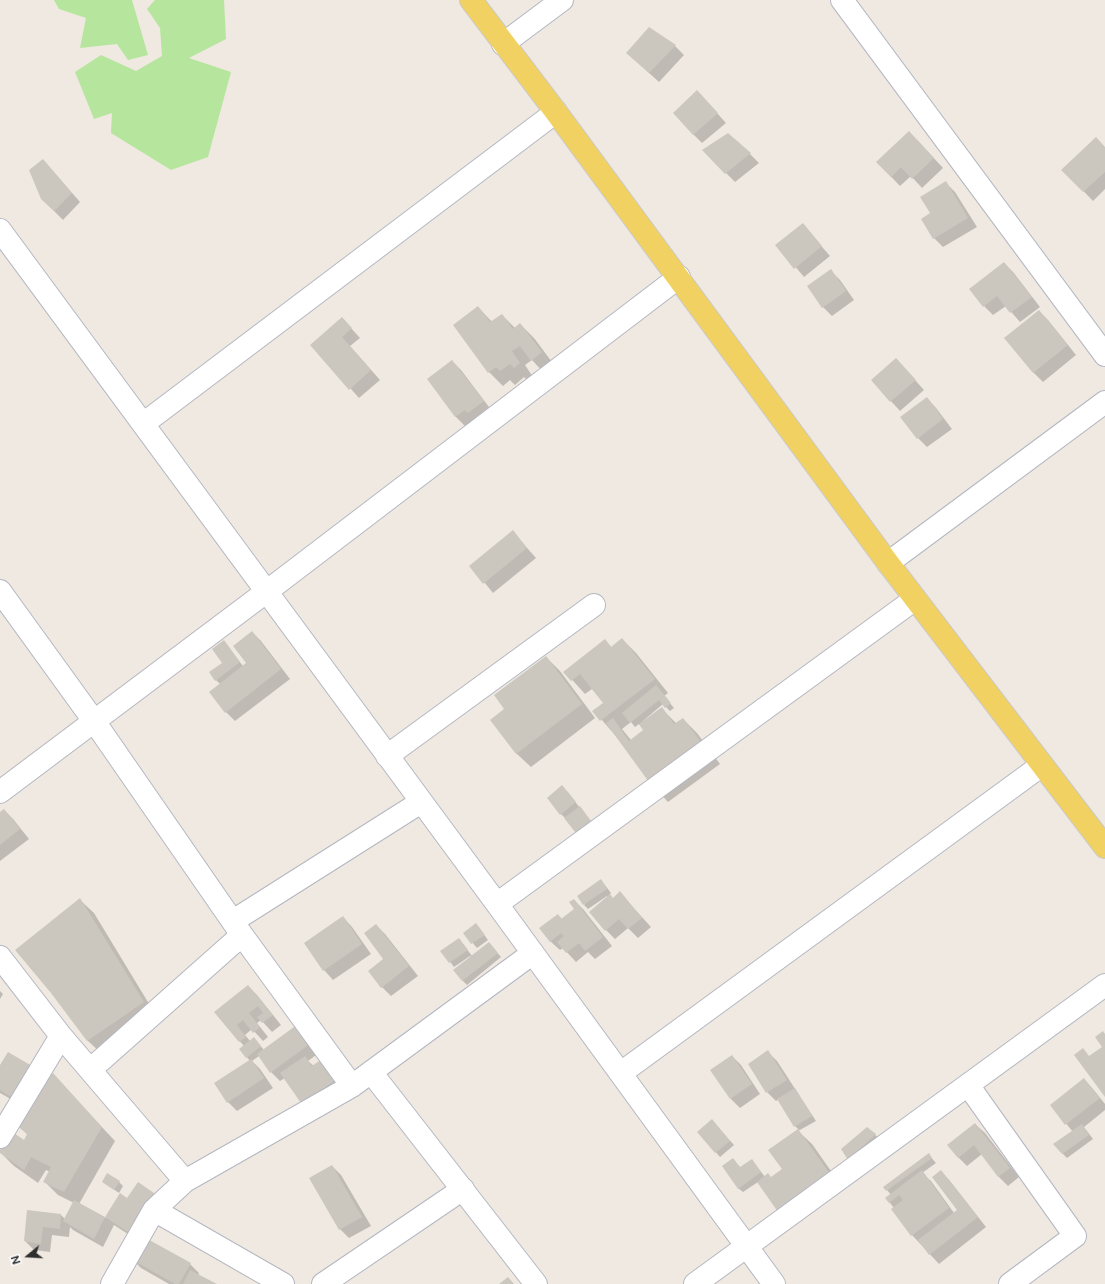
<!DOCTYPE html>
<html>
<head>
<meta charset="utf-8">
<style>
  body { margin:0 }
  #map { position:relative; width:1105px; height:1284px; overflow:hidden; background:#efe9e1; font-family:Figtree,sans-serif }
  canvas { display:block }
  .north { position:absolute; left:8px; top:1236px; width:40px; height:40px; -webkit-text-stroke:3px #fff; paint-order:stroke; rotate:252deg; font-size:11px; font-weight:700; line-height:16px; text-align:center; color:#2e2e2e }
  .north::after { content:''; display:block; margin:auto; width:14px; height:18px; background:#2e2e2e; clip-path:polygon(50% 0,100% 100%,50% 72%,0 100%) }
</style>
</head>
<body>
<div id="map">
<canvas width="1105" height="1284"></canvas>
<div class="north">N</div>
</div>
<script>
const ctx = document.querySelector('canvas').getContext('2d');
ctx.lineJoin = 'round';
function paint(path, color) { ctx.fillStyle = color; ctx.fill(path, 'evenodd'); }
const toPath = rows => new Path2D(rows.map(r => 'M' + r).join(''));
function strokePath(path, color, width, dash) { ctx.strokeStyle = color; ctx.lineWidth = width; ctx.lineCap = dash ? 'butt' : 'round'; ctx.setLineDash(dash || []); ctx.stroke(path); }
paint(toPath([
  [54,0,132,0,148,55,128,60,117,44,80,48,86,18,59,9],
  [155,0,224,0,226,39,189,58,231,72,208,157,171,170,111,133,112,113,94,119,75,72,101,55,136,71,162,56,160,28,147,9]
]), '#b6e59e');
paint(toPath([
  [675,46,684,55,659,82,637,62],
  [706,101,726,123,702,143,693,134],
  [918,141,943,168,922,188,911,176,900,186,877,162],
  [1105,148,1105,189,1093,201,1063,170],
  [704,151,750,154,759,163,735,182],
  [52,170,80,202,63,220,42,199],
  [946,183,955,192,977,227,943,247,934,238,932,214],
  [802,224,830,256,804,277,777,245],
  [1004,263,1013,272,1040,307,1020,322,1006,306,993,315,984,306],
  [830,270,840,280,854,300,832,316,823,307],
  [478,307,492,322,502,315,515,328,520,324,534,338,555,366,545,374,532,360,525,365,533,377,528,381,524,377,515,385,510,380,503,386,489,372],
  [1039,311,1048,320,1076,355,1043,382,1034,373,1005,338],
  [351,328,360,338,350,346,380,380,359,398,312,345],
  [896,359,924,390,900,411,872,380],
  [452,361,461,370,492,411,478,422,475,419,465,426,456,417,428,379],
  [927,398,936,408,952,429,927,447,918,438],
  [513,532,536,558,493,593,471,566],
  [252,632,261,641,290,679,235,721,226,712,211,692,220,684,216,680,223,663,224,642,243,666,247,663],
  [622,639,636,653,668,693,664,696,674,708,670,711,663,704,643,721,644,722,662,709,677,724,683,719,697,733,720,764,668,802,655,788,615,735,594,711,604,703,592,689,585,694,565,672,605,640,612,648],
  [631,722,635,727,639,724,644,731,631,740,622,729],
  [546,657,560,671,595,718,531,767,517,754,491,720,506,709],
  [567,791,580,808,565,818,561,814],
  [4,810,13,819,29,839,0,861,0,813],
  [601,880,611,893,609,895,613,899,620,893,651,927,638,938,628,928,615,939,606,930,607,896,588,909,584,905],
  [80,900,94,913,157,1017,102,1054,88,1041,52,992],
  [574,900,583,909,612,946,595,959,588,952,576,962,563,948,560,950,550,941,558,915,562,919,576,909],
  [343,917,352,927,371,954,333,980,324,970,305,944],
  [476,924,488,940,477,948,464,933],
  [376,925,385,934,418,976,391,996,382,987,385,959],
  [459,939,472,956,489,943,501,957,467,985,462,980,471,957,470,956,454,967,442,951],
  [248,986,257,995,281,1025,272,1032,261,1020,257,1023,268,1037,263,1041,252,1029,245,1035,250,1041,258,1043,264,1050,298,1026,320,1052,308,1061,314,1066,347,1087,311,1112,285,1078,280,1081,271,1072,259,1056,252,1061,260,1069,273,1088,237,1111,228,1102,250,1061,240,1049,244,1046,216,1013],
  [0,991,3,994,0,999],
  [768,1052,777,1061,816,1121,798,1131,812,1144,843,1188,758,1182,743,1192,738,1188,733,1160,741,1168,752,1160,765,1177,772,1178,783,1170,770,1151,799,1130,795,1126,779,1099,776,1101,767,1092],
  [732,1056,741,1065,760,1094,740,1108,731,1099,712,1070],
  [0,1067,23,1106,0,1093],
  [53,1075,115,1141,79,1204,106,1218,120,1195,128,1200,153,1193,162,1203,137,1240,114,1225,103,1247,73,1230,70,1227,69,1237,52,1235,50,1252,34,1250,25,1241,28,1211,61,1215,65,1219,74,1203,58,1195,45,1182,50,1172,46,1170,38,1183,14,1166,0,1152,25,1142,28,1135,17,1124],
  [1084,1080,1093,1089,1105,1104,1105,1110,1084,1127,1093,1139,1067,1158,1062,1153,1073,1132,1051,1105],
  [975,1124,985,1133,1019,1177,1008,1186,999,1177,982,1154,967,1166,958,1157],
  [716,1125,734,1145,720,1157,698,1132],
  [867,1128,880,1139,849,1159],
  [929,1155,936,1163,922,1173,931,1181,954,1213,958,1210,941,1171,950,1181,986,1227,939,1264,912,1235,892,1209,894,1208,886,1198,891,1195,887,1190],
  [332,1166,341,1175,371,1226,349,1238,340,1229],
  [103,1182,119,1182,123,1186,119,1193],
  [132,1259,190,1264,199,1273,198,1276,215,1284,169,1284,141,1268]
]), '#0003');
paint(toPath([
  [649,27,676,45,649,73,626,53],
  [697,90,718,113,693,135,673,113],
  [909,131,934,158,912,179,901,167,891,177,876,162],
  [728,133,751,153,725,174,702,150],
  [1096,137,1105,147,1105,172,1083,192,1061,170],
  [43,159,72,193,54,211,41,199,29,170],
  [946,181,968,218,933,239,921,219,930,213,920,197],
  [803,223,822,246,794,269,775,245],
  [1004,262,1032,297,1010,313,997,296,983,307,969,289],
  [831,269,846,291,822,308,807,286],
  [478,306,490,322,502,314,513,329,520,323,542,352,531,361,520,346,512,351,520,363,514,368,510,364,500,371,496,367,488,373,453,325],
  [1039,310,1068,345,1033,373,1004,338],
  [342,317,352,328,342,337,371,370,349,390,310,345],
  [896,358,916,380,890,402,871,380],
  [452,360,484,401,468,413,465,410,455,417,427,379],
  [927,397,943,419,917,439,900,417],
  [513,530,527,548,483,584,469,566],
  [252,631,281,669,225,713,209,692,246,663,233,646],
  [622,638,655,679,600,721,592,711,603,703,580,674,571,681,563,672,605,639,611,647],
  [224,640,240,662,215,681,209,672,222,663,212,649],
  [546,656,582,704,516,754,490,720,504,709,494,695],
  [656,685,671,703,665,708,659,700,630,723,622,713],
  [662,707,674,724,683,718,707,750,654,789,606,723,613,718,629,741,643,730,639,724],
  [562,785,576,802,560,815,547,798],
  [580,806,594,825,579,837,564,818],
  [4,809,20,829,0,845,0,812],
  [601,879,607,889,583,905,577,896],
  [620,891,642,918,628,929,619,919,605,931,589,912,610,894,613,898],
  [80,898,144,1002,87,1041,51,993,15,950],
  [574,899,603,937,585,951,579,943,566,953,557,942,564,936,561,933,550,942,539,928,558,914,561,919,574,909,569,902],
  [343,916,362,944,323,971,304,943],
  [476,923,485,935,471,944,463,933],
  [376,924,409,966,381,988,368,971,383,959,364,933],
  [459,938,468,950,449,963,440,951],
  [489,942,498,953,462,981,453,970],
  [248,985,273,1015,262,1023,257,1017,263,1013,258,1006,249,1013,260,1027,253,1033,243,1020,237,1025,246,1037,239,1042,214,1012],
  [298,1024,311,1043,270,1073,257,1054],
  [1103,1031,1105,1034,1105,1097,1074,1055,1083,1048,1089,1056,1102,1047,1095,1037],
  [254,1037,261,1046,246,1058,239,1049],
  [768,1050,787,1080,766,1093,748,1064],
  [8,1052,32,1066,13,1098,0,1090,0,1065],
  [732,1055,752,1084,730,1099,710,1070],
  [305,1056,312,1066,325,1057,339,1078,301,1103,280,1073],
  [251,1059,264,1078,227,1103,214,1083],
  [53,1073,102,1127,64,1192,43,1182,51,1167,31,1157,24,1170,0,1153,0,1150,11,1131,24,1140,27,1134,15,1124,23,1110],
  [1084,1078,1100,1098,1065,1125,1050,1105],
  [795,1088,812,1116,794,1127,777,1099],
  [712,1119,730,1141,715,1153,697,1132],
  [975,1123,1010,1168,998,1177,974,1145,958,1158,947,1145],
  [1082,1124,1089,1135,1062,1154,1053,1144],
  [867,1127,876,1134,848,1160,841,1149],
  [798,1129,830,1174,778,1212,757,1182,768,1173,771,1177,782,1169,768,1150],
  [929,1153,932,1158,886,1191,883,1187],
  [733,1158,740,1167,752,1159,761,1172,738,1189,722,1166],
  [332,1165,362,1217,339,1230,309,1178],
  [922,1170,949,1208,911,1236,891,1209,903,1200,899,1195,889,1203,885,1198],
  [941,1170,978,1217,929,1255,918,1240,957,1210,932,1177],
  [107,1173,120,1181,114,1190,102,1182],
  [138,1182,154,1193,128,1232,105,1217,120,1193,127,1198],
  [74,1200,105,1217,94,1239,63,1221],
  [27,1210,61,1214,60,1229,43,1227,41,1244,24,1241],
  [144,1237,191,1263,179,1284,175,1284,131,1259],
  [190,1270,217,1284,183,1284],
  [508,1277,514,1284,499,1284]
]), '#cbc7bf');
const minor = toPath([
  [842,0,1105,355],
  [503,44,562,0],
  [0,230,497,904,774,1284],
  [143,424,556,112],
  [888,563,1105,402],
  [0,591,94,721,242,935,352,1086],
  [387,756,594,605],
  [0,792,266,592,679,277],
  [497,904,915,599],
  [233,921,421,802],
  [0,957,61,1036,185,1181],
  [90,1070,242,935],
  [371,1072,536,1284],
  [621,1073,1042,765],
  [968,1085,1075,1236,1010,1284],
  [0,1137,61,1036],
  [154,1210,283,1284],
  [112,1284,154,1210,185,1181,352,1086,533,953],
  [323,1284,463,1189],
  [695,1284,1105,985]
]);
const primary = toPath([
  [471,0,556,112,888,563,1105,847]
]);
strokePath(minor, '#b4b7c1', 24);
strokePath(primary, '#c9c9c9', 24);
strokePath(minor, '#fff', 22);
strokePath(primary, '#f2d163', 22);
</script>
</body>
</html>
